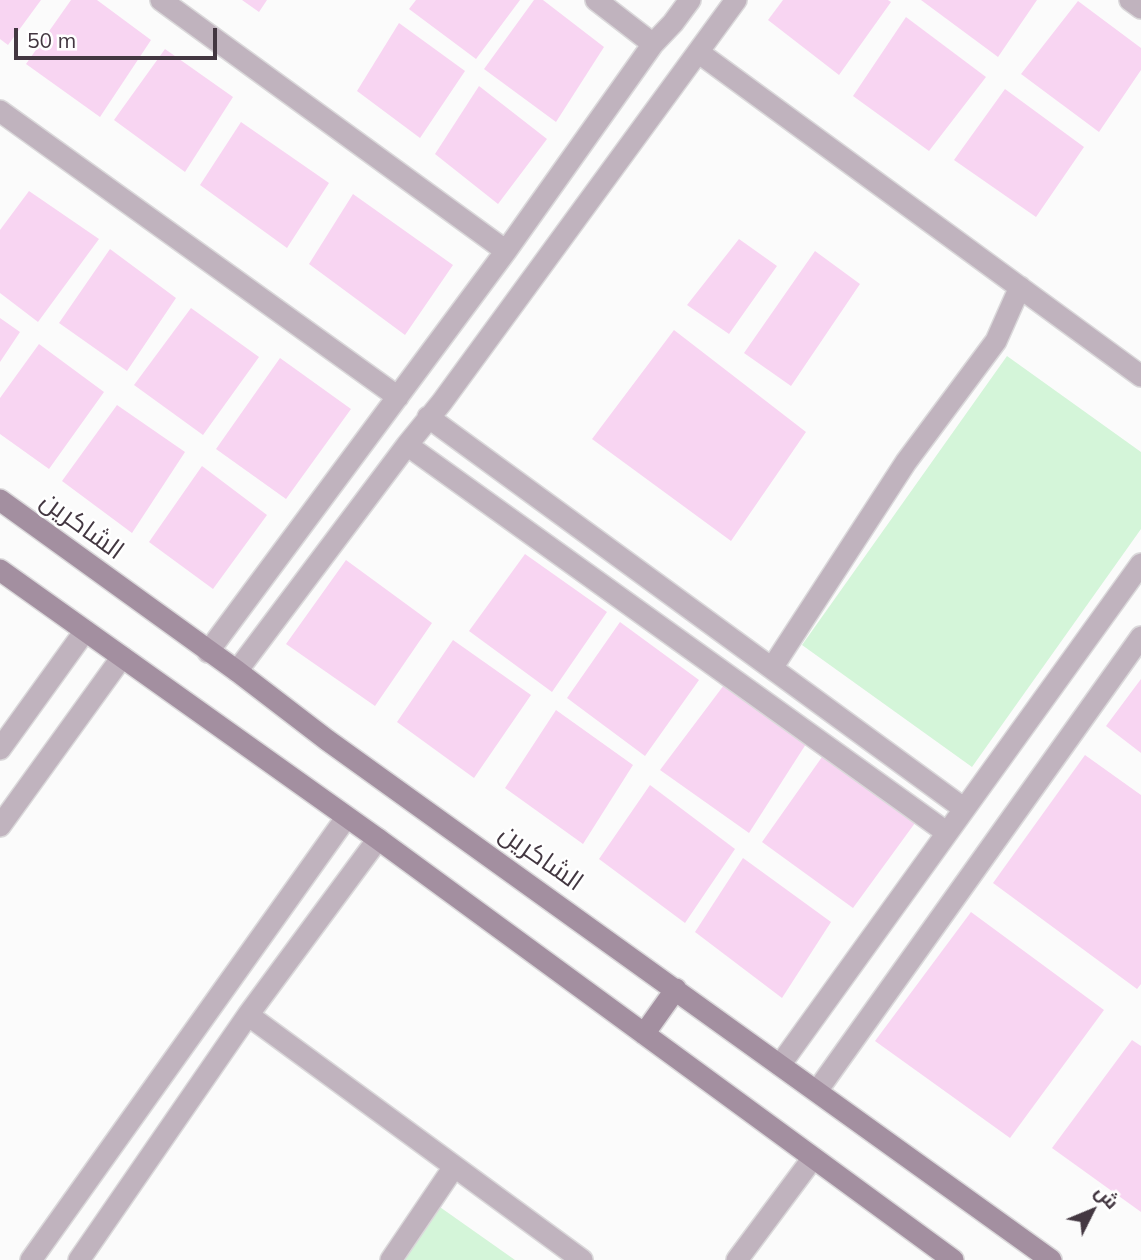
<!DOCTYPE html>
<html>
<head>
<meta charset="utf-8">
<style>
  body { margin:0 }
  #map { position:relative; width:1141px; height:1260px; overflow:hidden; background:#fbfbfb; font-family:Mulish,Cairo,sans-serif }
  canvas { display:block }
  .north { position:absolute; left:1057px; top:1176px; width:70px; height:70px; -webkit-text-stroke:5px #fff; paint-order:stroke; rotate:47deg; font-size:19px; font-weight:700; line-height:28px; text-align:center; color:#433741 }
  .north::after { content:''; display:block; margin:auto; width:24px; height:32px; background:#433741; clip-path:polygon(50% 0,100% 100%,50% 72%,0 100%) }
  .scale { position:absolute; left:14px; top:28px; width:203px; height:32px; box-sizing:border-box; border:4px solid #433741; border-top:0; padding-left:9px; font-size:21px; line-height:24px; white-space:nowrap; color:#433741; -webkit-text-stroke:5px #fff; paint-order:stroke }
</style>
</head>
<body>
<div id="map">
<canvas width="1141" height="1260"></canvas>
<div class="north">ش</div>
<div class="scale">50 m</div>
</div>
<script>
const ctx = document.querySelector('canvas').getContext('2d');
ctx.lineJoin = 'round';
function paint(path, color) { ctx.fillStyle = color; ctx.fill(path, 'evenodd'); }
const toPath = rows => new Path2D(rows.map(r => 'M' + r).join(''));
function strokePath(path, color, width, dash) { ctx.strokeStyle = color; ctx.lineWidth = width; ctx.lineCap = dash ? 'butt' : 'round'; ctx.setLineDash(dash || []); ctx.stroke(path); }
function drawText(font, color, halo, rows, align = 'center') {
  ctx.font = font + ' Mulish,Cairo,sans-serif'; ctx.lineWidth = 5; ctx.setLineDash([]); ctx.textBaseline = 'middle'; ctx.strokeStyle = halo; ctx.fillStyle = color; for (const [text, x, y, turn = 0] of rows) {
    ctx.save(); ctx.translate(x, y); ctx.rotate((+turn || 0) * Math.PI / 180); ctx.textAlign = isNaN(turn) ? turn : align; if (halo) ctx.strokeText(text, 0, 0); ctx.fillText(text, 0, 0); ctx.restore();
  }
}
paint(toPath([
  [1007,356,1141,452,1141,529,972,767,802,645],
  [437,1205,515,1260,400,1260]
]), '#d4f5d9');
paint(toPath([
  [0,0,41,0,8,45,0,39],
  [71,0,97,0,151,40,100,117,26,64],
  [242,0,267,0,259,12],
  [416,0,520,0,476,59,409,9],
  [534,0,543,0,604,47,556,122,484,69],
  [783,0,888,0,891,2,839,75,768,20],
  [921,0,1037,0,998,57],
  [1078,1,1141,48,1141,70,1099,132,1021,74],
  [906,17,986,77,929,151,853,96],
  [399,23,465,71,420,138,357,91],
  [165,49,233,97,185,172,114,120],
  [479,86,547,139,498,204,435,154],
  [1005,89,1084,147,1036,217,954,160],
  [241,122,329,183,287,248,200,185],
  [29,191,99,239,38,322,0,293,0,230],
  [353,194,453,265,405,335,309,264],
  [739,239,777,266,729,334,687,305],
  [110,249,176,298,127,371,59,323],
  [815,251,860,284,791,386,744,353],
  [191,308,259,357,203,435,134,385],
  [0,318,20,332,0,362],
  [674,330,806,432,731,541,592,439],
  [39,344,104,392,49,469,0,434,0,398],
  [280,358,351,409,286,499,216,449],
  [117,405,185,452,132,533,62,481],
  [202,466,267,515,213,589,149,542],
  [525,554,607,612,552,692,469,631],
  [346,560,432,623,375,706,286,644],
  [620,622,699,680,645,756,567,698],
  [453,640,531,695,474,778,397,722],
  [1141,679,1141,753,1106,726],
  [724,685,806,744,749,833,660,770],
  [556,710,633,765,583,844,505,788],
  [1085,755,1141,795,1141,984,1137,989,993,883],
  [822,757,915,823,853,908,762,842],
  [650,785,735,849,685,923,599,859],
  [743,858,831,922,782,998,695,932],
  [971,912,1104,1010,1010,1138,875,1041],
  [1132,1040,1141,1046,1141,1212,1052,1148]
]), '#f8d5f2');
const street = toPath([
  [161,0,506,251],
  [596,0,653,44],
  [1130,0,1141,8],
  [698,52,1141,376],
  [0,111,398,397],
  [428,417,963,808],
  [407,445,946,832],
  [208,652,506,251,653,44,673,23,690,0],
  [772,668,906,462,996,341,1020,287],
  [237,671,407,445,442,402,736,0],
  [0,749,85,631],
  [0,826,122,657],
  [248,1015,582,1260],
  [780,1065,1141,564],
  [817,1091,1141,637],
  [31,1260,346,818],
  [79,1260,248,1015,378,839],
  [391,1260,454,1167],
  [737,1260,813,1158]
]);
const secondary = toPath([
  [0,500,237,671,327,740,1051,1260],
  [0,570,378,839,953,1260],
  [644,1034,676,989]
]);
strokePath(street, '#dad8da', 24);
strokePath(secondary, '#dad8da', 24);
strokePath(street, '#c0b3be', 21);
strokePath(secondary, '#a38fa0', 21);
drawText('26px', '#433741', '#fff', [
  ["الشاكرين",82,526,36],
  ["الشاكرين",541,858,35]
]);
</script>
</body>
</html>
